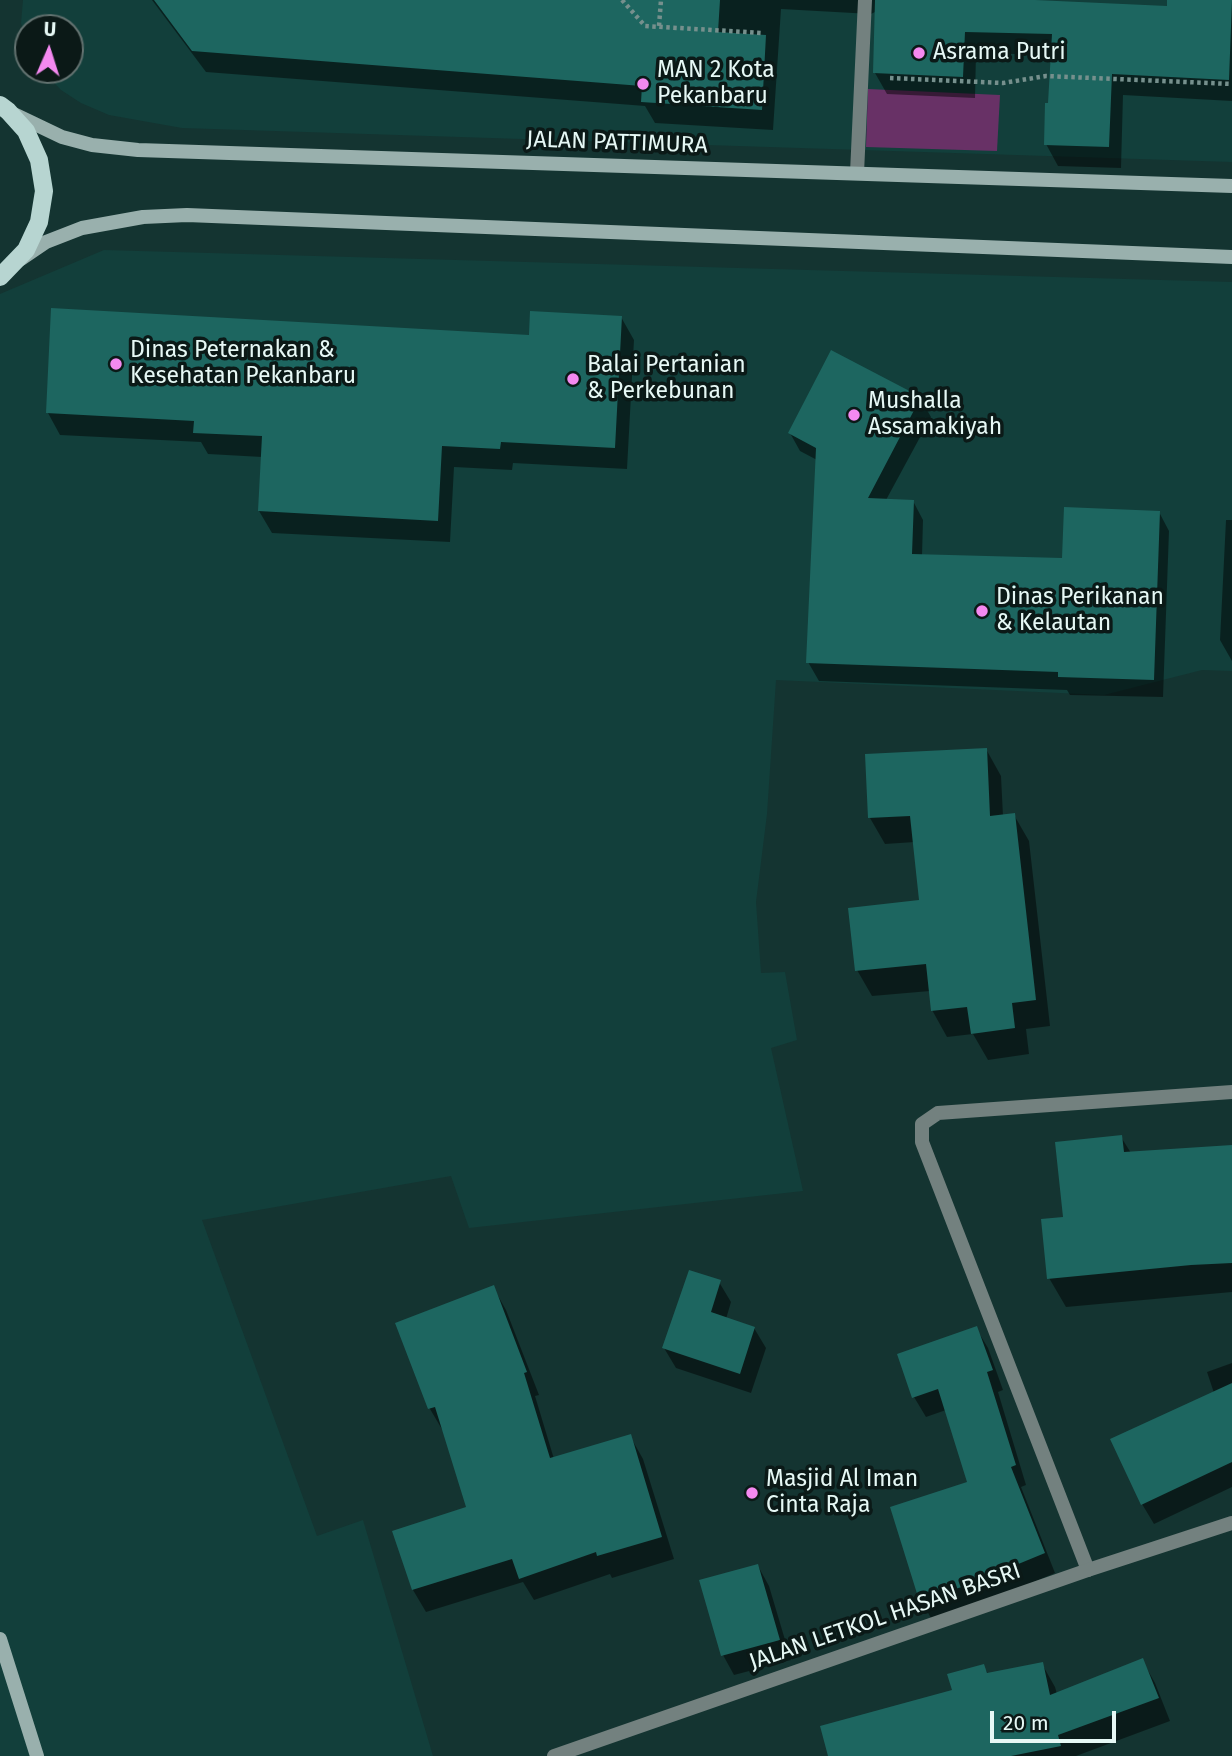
<!DOCTYPE html>
<html>
<head>
<meta charset="utf-8">
<style>
  body { margin:0 }
  #map { position:relative; width:1232px; height:1756px; overflow:hidden; background:#143431; font-family:"Fira Sans",sans-serif }
  canvas { display:block }
  .north { position:absolute; left:14px; top:14px; width:70px; height:70px; box-sizing:border-box; background:#0b1917; border:2px solid #637270; border-radius:50%; rotate:3deg; font-size:19px; font-weight:700; line-height:28px; text-align:center; color:#e6f8f5 }
  .north::after { content:''; display:block; margin:auto; width:24px; height:32px; background:#f489f0; clip-path:polygon(50% 0,100% 100%,50% 72%,0 100%) }
  .scale { position:absolute; left:990px; top:1711px; width:126px; height:32px; box-sizing:border-box; border:4px solid #e6f8f5; border-top:0; padding-left:9px; font-size:21px; line-height:24px; white-space:nowrap; color:#e6f8f5; -webkit-text-stroke:5px #0b1917; paint-order:stroke }
</style>
</head>
<body>
<div id="map">
<canvas width="1232" height="1756"></canvas>
<div class="north">U</div>
<div class="scale">20 m</div>
</div>
<script>
const ctx = document.querySelector('canvas').getContext('2d');
ctx.lineJoin = 'round';
function paint(path, color) { ctx.fillStyle = color; ctx.fill(path, 'evenodd'); }
const toPath = rows => new Path2D(rows.map(r => 'M' + r).join(''));
function strokePath(path, color, width, dash) { ctx.strokeStyle = color; ctx.lineWidth = width; ctx.lineCap = dash ? 'butt' : 'round'; ctx.setLineDash(dash || []); ctx.stroke(path); }
function drawText(font, color, halo, rows, align = 'center') {
  ctx.font = font + ' "Fira Sans",sans-serif'; ctx.lineWidth = 7; ctx.setLineDash([]); ctx.textBaseline = 'middle'; ctx.strokeStyle = halo; ctx.fillStyle = color; for (const [text, x, y, turn = 0] of rows) {
    ctx.save(); ctx.translate(x, y); ctx.rotate((+turn || 0) * Math.PI / 180); ctx.textAlign = isNaN(turn) ? turn : align; if (halo) ctx.strokeText(text, 0, 0); ctx.fillText(text, 0, 0); ctx.restore();
  }
}
paint(toPath([
  [23,0,1232,0,1232,162,182,128,109,115,81,103,61,90,42,70,70,70,70,28,28,28,28,46,21,23],
  [104,250,1232,282,1232,671,1202,670,1104,695,776,680,767,814,756,902,761,973,785,972,797,1040,771,1048,803,1191,469,1228,451,1176,202,1220,317,1536,363,1520,433,1756,0,1756,0,294]
]), '#123f3b');
paint(toPath([
  [868,89,1000,95,997,151,866,147]
]), '#683166');
paint(toPath([
  [152,0,1004,0,1169,8,1169,0,1232,0,1232,101,1123,95,1121,168,1058,166,1046,144,1053,55,976,53,975,98,887,94,875,73,877,11,871,14,781,9,773,130,655,123,645,106,206,72],
  [621,317,634,340,627,469,513,463,512,470,454,467,450,542,272,533,259,511,262,457,208,454,201,442,60,435,48,413,530,336],
  [920,398,931,417,886,500,913,501,923,520,922,556,1063,560,1159,512,1169,531,1163,697,1070,695,1067,690,819,681,808,662,817,460,800,451,790,433],
  [1226,520,1232,520,1232,661,1220,640],
  [986,749,1001,776,1003,816,1014,815,1029,841,1050,1026,1026,1029,1029,1054,988,1060,973,1034,947,1037,932,1010,930,991,872,996,857,970,921,902,915,842,885,844,870,818],
  [1121,1137,1131,1153,1232,1147,1232,1292,1066,1307,1049,1278,1065,1218],
  [719,1282,731,1302,726,1319,754,1328,766,1348,751,1393,676,1368,664,1348],
  [493,1287,506,1310,539,1395,535,1396,554,1459,630,1436,643,1459,674,1559,612,1578,610,1574,534,1600,523,1582,426,1612,413,1590,395,1532,469,1508,443,1431,430,1409,397,1324],
  [976,1328,988,1348,1003,1390,998,1392,1026,1485,1021,1487,1055,1573,977,1606,932,1620,921,1600,892,1508,969,1484,946,1410,926,1417,914,1397],
  [1232,1363,1232,1487,1154,1524,1142,1504,1214,1393,1207,1372],
  [758,1566,769,1586,791,1660,734,1675,723,1655],
  [1142,1660,1155,1683,1170,1721,1076,1756,830,1756,954,1691,983,1666,989,1675,1042,1664,1055,1687,1057,1694]
]), '#0007');
paint(toPath([
  [154,0,720,0,718,32,766,35,762,110,641,102,642,86,192,51],
  [875,0,1035,0,1167,6,1167,0,1232,0,1229,80,1112,74,1109,147,1044,145,1045,103,1048,103,1052,34,965,32,963,77,873,73],
  [51,308,529,335,530,311,622,316,615,448,501,442,500,449,442,446,438,521,258,511,262,436,193,433,194,421,46,413],
  [831,350,921,397,868,498,914,500,912,554,1062,558,1064,507,1160,511,1154,680,1058,677,1058,672,806,663,816,448,788,433],
  [987,748,990,816,1015,813,1036,1000,1012,1003,1015,1028,971,1034,967,1007,931,1011,926,964,855,971,848,908,919,900,910,816,868,818,865,754],
  [1122,1135,1124,1152,1232,1145,1232,1263,1191,1265,1047,1279,1041,1219,1063,1217,1055,1142],
  [689,1270,721,1280,711,1312,755,1327,740,1374,662,1348],
  [494,1285,527,1372,524,1373,550,1458,631,1434,662,1537,597,1556,596,1552,519,1579,512,1559,412,1590,392,1531,466,1507,435,1407,428,1409,395,1323],
  [977,1326,993,1370,987,1372,1016,1465,1011,1467,1045,1553,965,1586,919,1600,890,1507,967,1482,938,1389,912,1398,897,1354],
  [1232,1383,1232,1462,1141,1505,1110,1439],
  [758,1564,780,1640,721,1656,699,1580],
  [1143,1658,1159,1698,1058,1735,1061,1746,1011,1756,828,1756,820,1726,952,1690,947,1674,984,1664,987,1673,1043,1662,1050,1695]
]), '#1d6660');
strokePath(toPath([
  [622,0,645,26,762,33],
  [659,26,661,0],
  [890,78,1003,83,1046,76,1232,84]
]), '#76908d', 4.5, [3.5, 3.5]);
strokePath(toPath([
  [857,173,865,0]
]), '#73817f', 14);
strokePath(toPath([
  [1088,1570,922,1142,922,1124,938,1113,1232,1092]
]), '#73817f', 14);
strokePath(toPath([
  [554,1756,1088,1570,1232,1523]
]), '#73817f', 14);
strokePath(toPath([
  [16,115,62,137,92,145,138,150,1232,186],
  [21,259,46,242,82,228,143,217,187,215,1232,257],
  [0,1639,37,1756]
]), '#99b0ad', 14);
strokePath(toPath([
  [0,105,8,111,26,131,39,160,44,191,39,222,26,250,0,277]
]), '#b7d5d1', 18);
for (const [x, y, r, color] of [
  [919,53,7,"#f489f0"],
  [643,84,7,"#f489f0"],
  [116,364,7,"#f489f0"],
  [573,379,7,"#f489f0"],
  [854,415,7,"#f489f0"],
  [982,611,7,"#f489f0"],
  [752,1493,7,"#f489f0"]
]) { const dot = new Path2D(); dot.arc(x, y, r, 0, 2 * Math.PI); ctx.fillStyle = color; ctx.fill(dot); strokePath(dot, '#0b1917', 2.5); }
drawText('23px', '#e6f8f5', '#0b1917', [
  ["Asrama Putri",933,53],
  ["MAN 2 Kota",657,71],
  ["Pekanbaru",657,97],
  ["Dinas Peternakan &",130,351],
  ["Kesehatan Pekanbaru",130,377],
  ["Balai Pertanian",587,366],
  ["& Perkebunan",587,392],
  ["Mushalla",868,402],
  ["Assamakiyah",868,428],
  ["Dinas Perikanan",996,598],
  ["& Kelautan",996,624],
  ["Masjid Al Iman",766,1480],
  ["Cinta Raja",766,1506]
], 'left');
drawText('23px', '#e6f8f5', '#0b1917', [
  ["JALAN PATTIMURA",617,143,2],
  ["JALAN LETKOL HASAN BASRI",885,1617,-19]
]);
</script>
</body>
</html>
